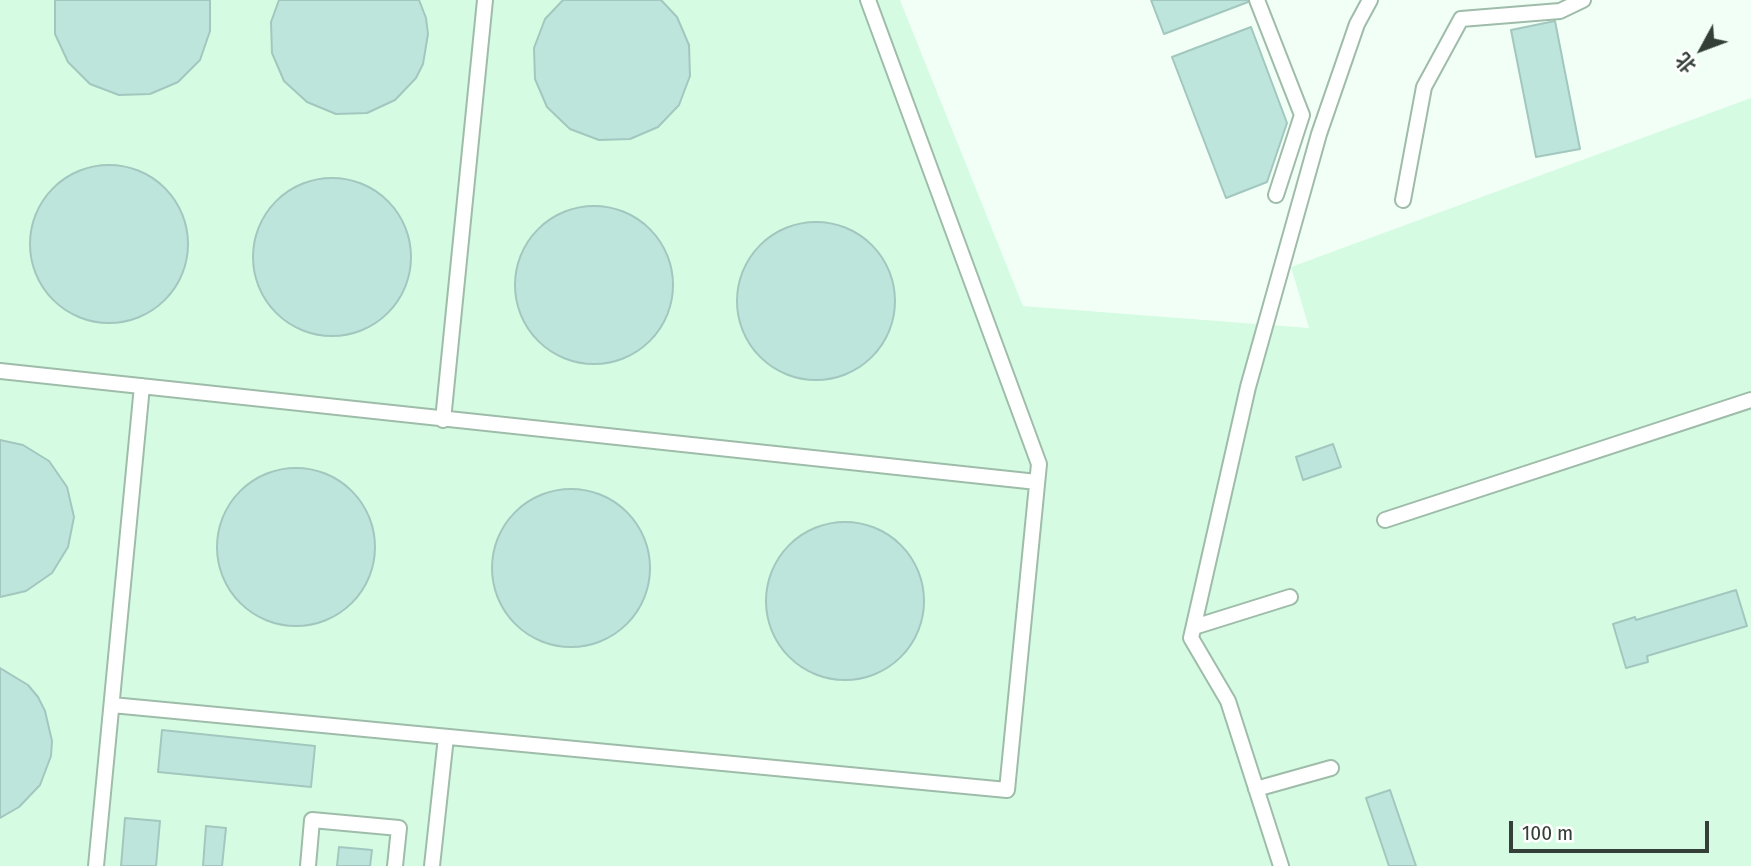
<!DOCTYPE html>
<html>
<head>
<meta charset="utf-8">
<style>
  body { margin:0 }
  #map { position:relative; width:1751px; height:866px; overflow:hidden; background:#f2fff6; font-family:"Fira Sans Condensed","Noto Sans SC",sans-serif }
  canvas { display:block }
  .north { position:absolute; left:1667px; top:14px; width:70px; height:70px; -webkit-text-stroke:5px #fff; paint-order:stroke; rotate:229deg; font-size:19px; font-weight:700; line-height:28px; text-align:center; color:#333f37 }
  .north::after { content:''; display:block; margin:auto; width:24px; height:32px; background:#333f37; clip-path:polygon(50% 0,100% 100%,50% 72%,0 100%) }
  .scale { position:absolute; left:1509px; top:821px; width:200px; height:32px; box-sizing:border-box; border:4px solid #333f37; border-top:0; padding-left:9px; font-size:21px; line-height:24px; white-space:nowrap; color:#333f37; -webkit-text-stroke:5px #fff; paint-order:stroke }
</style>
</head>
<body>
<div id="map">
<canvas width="1751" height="866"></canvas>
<div class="north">北</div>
<div class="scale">100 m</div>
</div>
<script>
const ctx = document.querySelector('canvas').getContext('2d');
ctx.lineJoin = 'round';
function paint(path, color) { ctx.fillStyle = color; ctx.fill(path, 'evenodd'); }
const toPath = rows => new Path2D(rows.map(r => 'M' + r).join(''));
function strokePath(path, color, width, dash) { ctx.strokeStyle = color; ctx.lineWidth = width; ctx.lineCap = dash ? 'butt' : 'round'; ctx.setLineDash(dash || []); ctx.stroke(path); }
paint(toPath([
  [0,0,900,0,1023,306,1309,328,1291,267,1751,98,1751,866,0,866]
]), '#d5fce3');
const building = toPath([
  [55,0,210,0,210,31,200,60,178,82,150,94,119,95,90,84,68,62,55,34,55,0],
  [279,0,419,0,426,18,428,34,423,64,416,78,395,100,367,113,336,114,307,102,284,81,272,53,271,22,279,0],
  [563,0,661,0,677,17,689,45,690,76,679,105,658,127,630,139,599,140,570,129,547,107,535,79,534,48,545,19,563,0],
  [1151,0,1248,0,1248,2,1164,34,1151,0],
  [1555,21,1580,149,1536,157,1511,30,1555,21],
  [1251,27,1287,123,1267,182,1226,198,1172,57,1251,27],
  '30 244a79 79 0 1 1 158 0a79 79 0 1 1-158 0Z',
  '253 257a79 79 0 1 1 158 0a79 79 0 1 1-158 0Z',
  '515 285a79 79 0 1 1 158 0a79 79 0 1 1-158 0Z',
  '737 301a79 79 0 1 1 158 0a79 79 0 1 1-158 0Z',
  [0,440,23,445,49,461,67,487,74,517,68,547,52,573,26,591,0,597,0,440],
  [1333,444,1341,467,1303,480,1296,457,1333,444],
  '217 547a79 79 0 1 1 158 0a79 79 0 1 1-158 0Z',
  '492 568a79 79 0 1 1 158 0a79 79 0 1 1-158 0Z',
  '766 601a79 79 0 1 1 158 0a79 79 0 1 1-158 0Z',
  [1736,590,1747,626,1647,656,1648,662,1626,668,1613,624,1635,617,1636,620,1736,590],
  [0,668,28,685,38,697,45,711,52,741,51,756,40,785,19,807,0,818,0,668],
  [162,730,315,746,311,787,158,772,162,730],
  [1390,790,1416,866,1389,866,1366,798,1390,790],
  [125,818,160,821,156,866,121,866,125,818],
  [206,826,226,828,222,866,203,866,206,826],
  [339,847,372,850,370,866,337,866,339,847]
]);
paint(building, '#bee5dc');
strokePath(building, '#a2c7be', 2);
const minor = toPath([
  [1257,0,1302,115,1276,195],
  [1403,200,1424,87,1461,19,1560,11,1583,0],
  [0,371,1037,482],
  [443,420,485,0],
  [1385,520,1751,400],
  [1194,627,1290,597],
  [112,705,1007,790,1039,464,868,0],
  [1256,789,1331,768],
  [96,866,142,386],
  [308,866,312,820,399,828,395,866],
  [432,866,446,737],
  [1281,866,1228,701,1191,638,1248,387,1319,134,1357,24,1370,0]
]);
strokePath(minor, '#9ebca9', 18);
strokePath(minor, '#fff', 14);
</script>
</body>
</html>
